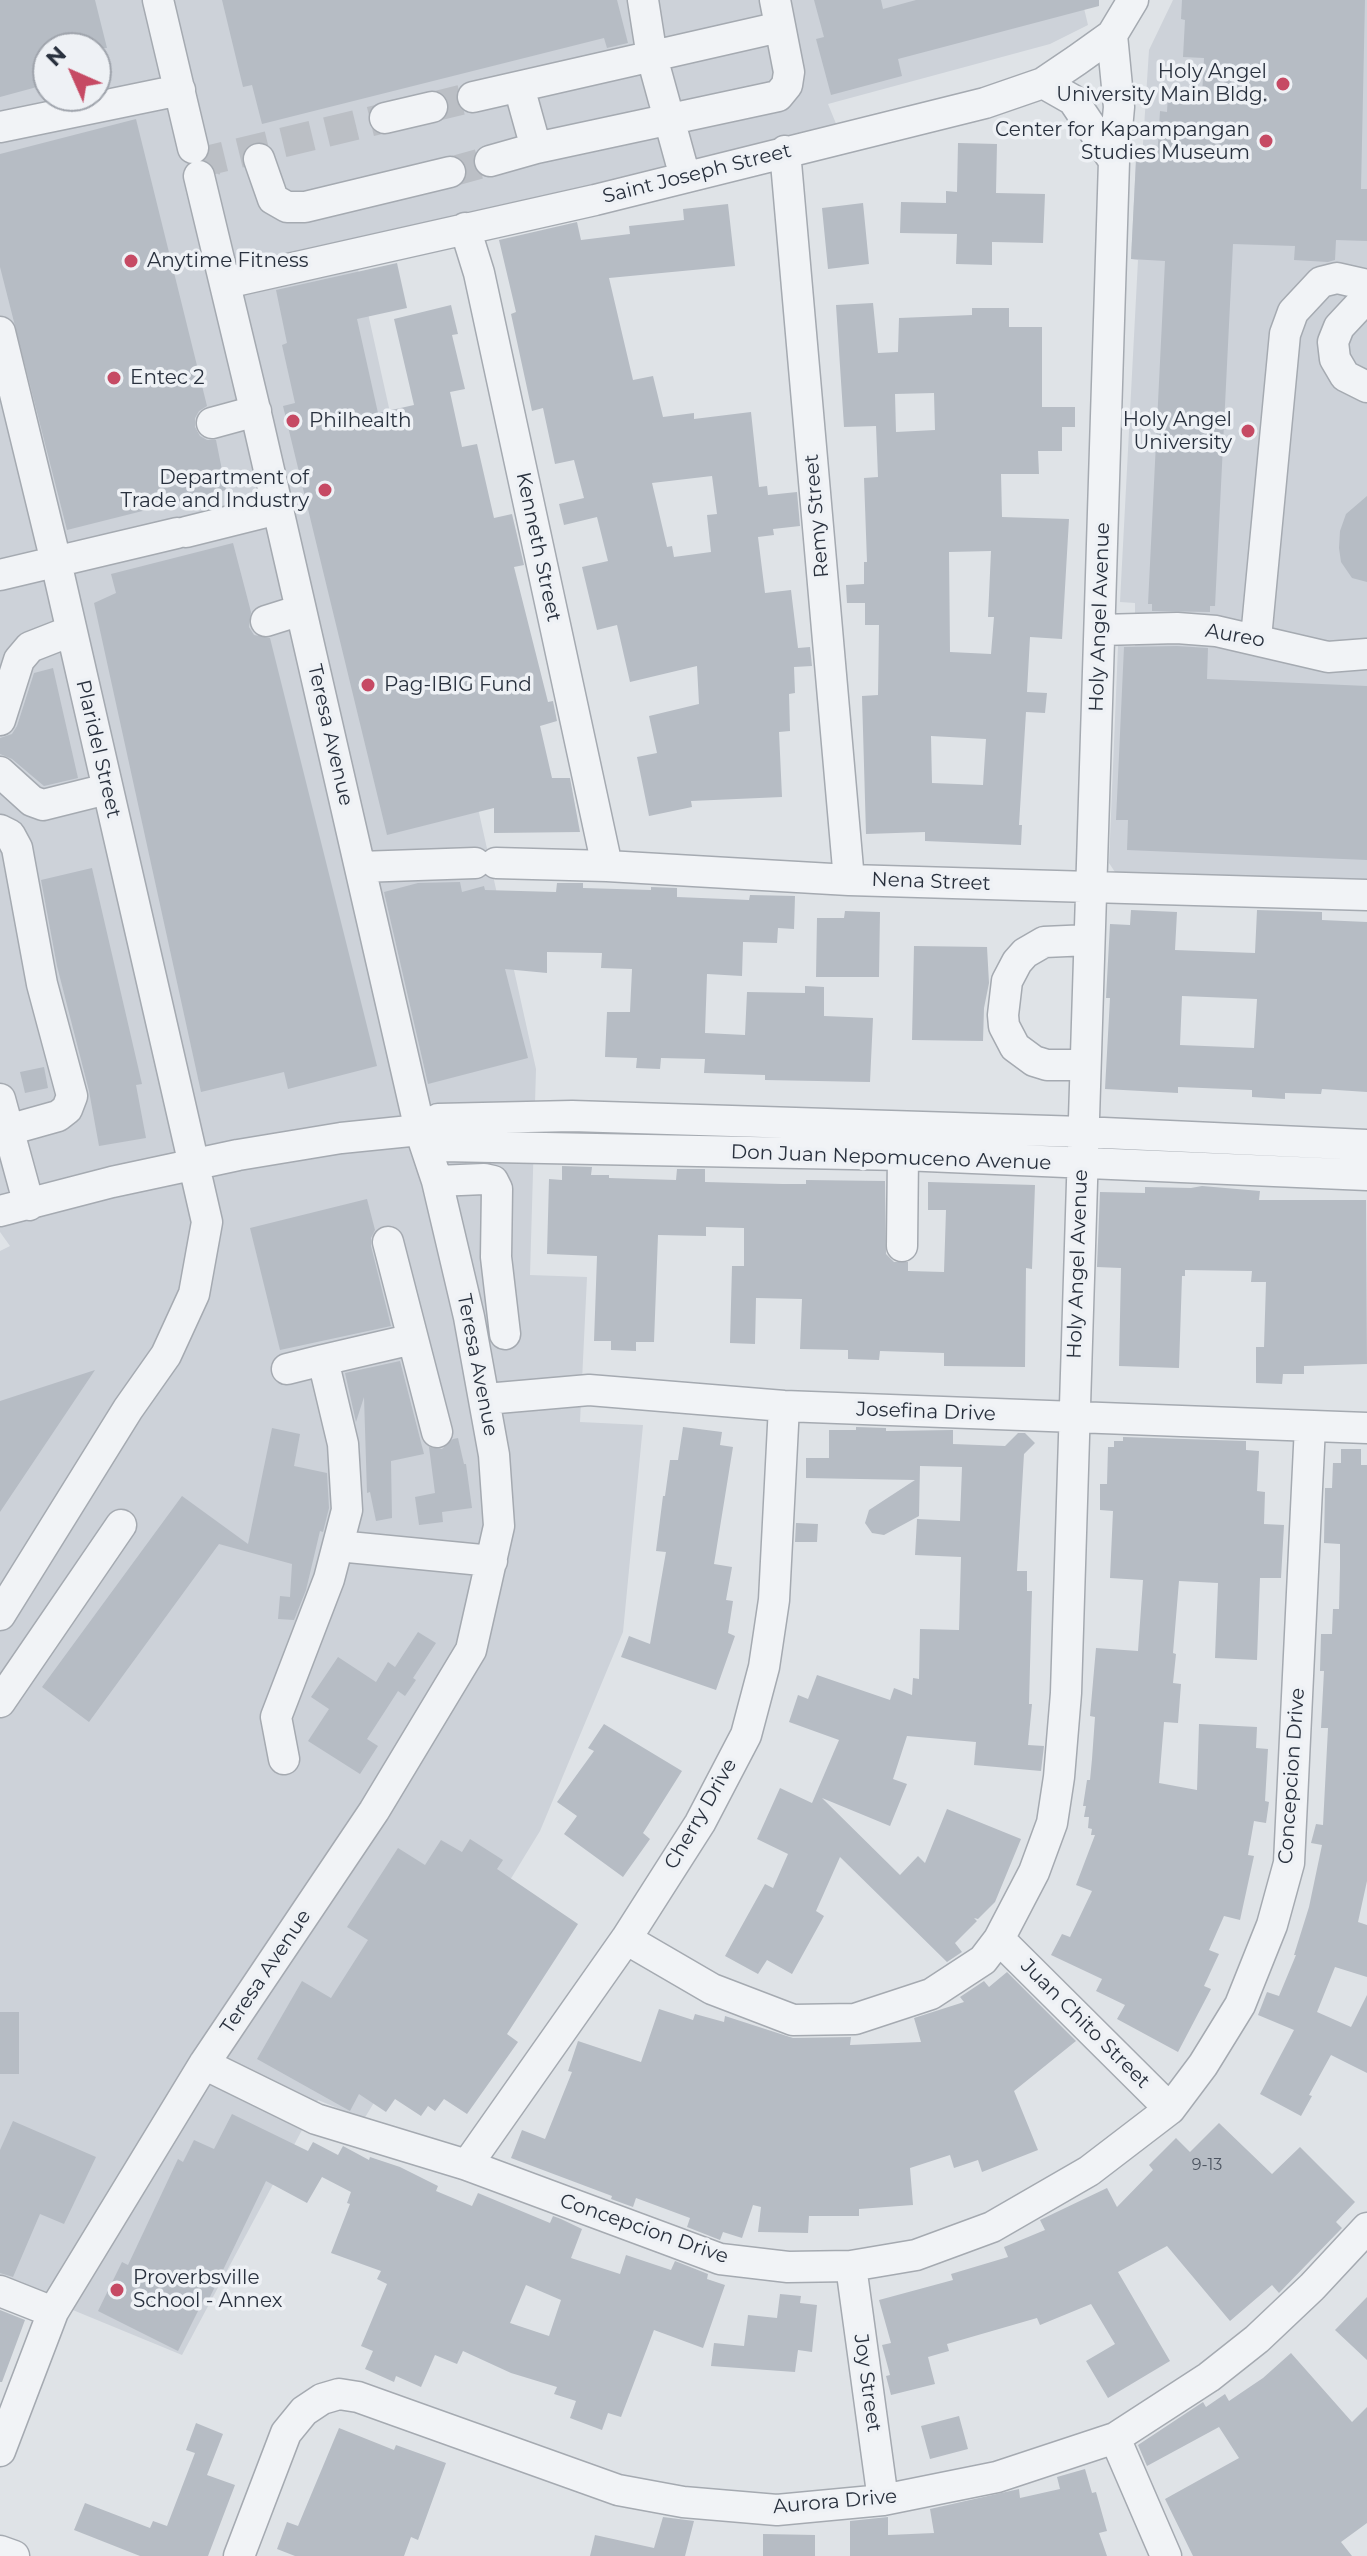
<!DOCTYPE html>
<html>
<head>
<meta charset="utf-8">
<style>
  body { margin:0 }
  #map { position:relative; width:1367px; height:2556px; overflow:hidden; background:#dfe3e7; font-family:Montserrat,sans-serif }
  canvas { display:block }
  .north { position:absolute; left:32px; top:32px; width:80px; height:80px; box-sizing:border-box; background:#eef1f5; border:2px solid #9fa4ac; border-radius:50%; rotate:315deg; font-size:22px; font-weight:700; line-height:32px; text-align:center; color:#29313e }
  .north::after { content:''; display:block; margin:auto; width:28px; height:36px; background:#c64a64; clip-path:polygon(50% 0,100% 100%,50% 72%,0 100%) }
</style>
</head>
<body>
<div id="map">
<canvas width="1367" height="2556"></canvas>
<div class="north">N</div>
</div>
<script>
const ctx = document.querySelector('canvas').getContext('2d');
ctx.lineJoin = 'round';
function paint(path, color) { ctx.fillStyle = color; ctx.fill(path, 'evenodd'); }
const toPath = rows => new Path2D(rows.map(r => 'M' + r).join(''));
function strokePath(path, color, width, dash) { ctx.strokeStyle = color; ctx.lineWidth = width; ctx.lineCap = dash ? 'butt' : 'round'; ctx.setLineDash(dash || []); ctx.stroke(path); }
function drawText(font, color, halo, rows, align = 'center') {
  ctx.font = font + ' Montserrat,sans-serif'; ctx.lineWidth = 7; ctx.setLineDash([]); ctx.textBaseline = 'middle'; ctx.strokeStyle = halo; ctx.fillStyle = color; for (const [text, x, y, turn = 0] of rows) {
    ctx.save(); ctx.translate(x, y); ctx.rotate((+turn || 0) * Math.PI / 180); ctx.textAlign = isNaN(turn) ? turn : align; if (halo) ctx.strokeText(text, 0, 0); ctx.fillText(text, 0, 0); ctx.restore();
  }
}
paint(toPath([
  [0,0,1082,0,1088,25,1050,44,828,104,839,131,355,255,536,1069,530,1275,587,1277,580,1422,643,1425,623,1632,540,1831,364,2119,318,2100,182,2355,0,2280,0,1251,10,1246,0,1232],
  [48,48,96,48,96,96,48,96],
  [1173,0,1367,0,1367,885,1125,878,1115,872,1109,863,1118,646,1135,646,1135,603,1120,602,1138,260,1131,259,1136,160,1142,159,1149,50]
]), '#cdd2d9');
paint(toPath([
  [0,0,95,0,107,48,48,48,48,84,0,97],
  [222,0,617,0,628,43,607,48,604,38,262,124,252,85,243,87],
  [814,0,881,0,883,9,916,0,1099,0,1099,6,898,59,902,76,831,95,816,39,824,37],
  [1182,0,1365,0,1361,189,1367,189,1367,241,1336,240,1335,260,1328,262,1294,260,1295,246,1233,244,1215,606,1210,606,1210,612,1152,611,1152,604,1148,604,1165,261,1131,259,1136,160,1157,160,1160,111,1167,112,1168,95,1202,96,1204,58,1183,57,1185,20,1181,19],
  [136,119,207,406,199,411,195,418,195,427,200,436,207,440,216,440,226,490,67,530,0,267,0,154],
  [958,143,997,144,996,193,1045,194,1043,243,992,242,992,265,956,264,957,234,900,233,901,202,946,203,946,191,957,192],
  [863,203,869,264,828,269,822,208],
  [728,204,735,266,609,278,633,380,653,376,663,417,694,413,694,419,751,412,759,487,767,486,768,495,797,492,800,526,773,529,774,535,758,537,765,593,791,590,798,648,810,647,812,666,794,667,795,693,789,694,790,731,779,732,782,797,691,801,692,807,649,816,637,757,657,753,649,716,699,704,697,666,630,682,617,625,597,630,582,567,608,561,597,517,564,525,559,504,584,498,574,460,555,464,543,408,532,411,511,314,516,312,499,240,577,222,581,240,630,234,629,226,684,220,683,209],
  [712,476,717,514,707,515,711,552,674,557,672,546,667,547,652,483],
  [397,263,407,308,357,319,378,413,414,405,394,319,451,305,458,334,452,335,465,389,450,392,462,447,477,444,494,518,512,514,524,565,514,567,548,702,553,701,557,721,540,726,552,778,570,778,580,832,494,833,494,808,387,835,283,406,295,403,282,345,287,343,276,290],
  [873,303,878,353,898,352,899,318,972,315,972,308,1009,308,1009,327,1042,327,1042,407,1075,407,1075,427,1062,427,1062,451,1038,451,1039,474,1001,474,1002,517,1069,519,1062,639,1030,637,1027,692,1047,693,1045,713,1026,712,1019,825,1022,825,1021,845,925,841,925,832,866,834,862,696,878,695,879,625,865,625,865,603,847,603,846,585,864,584,864,562,867,562,864,478,878,477,876,426,844,427,836,305],
  [934,393,935,430,896,432,895,394],
  [991,551,988,617,994,617,991,654,950,652,949,552],
  [931,736,986,739,983,785,932,783],
  [1367,496,1367,582,1352,578,1341,562,1339,548,1340,531,1346,514],
  [233,543,251,612,249,627,254,635,270,638,377,1066,288,1089,284,1072,201,1092,94,603,116,593,111,574],
  [1177,646,1208,648,1207,679,1367,686,1367,860,1127,850,1128,820,1116,820,1124,647],
  [53,668,78,778,44,786,12,759,0,754,0,738,12,734,17,726,34,673],
  [92,868,142,1084,136,1085,146,1138,99,1146,89,1091,57,966,41,880],
  [460,882,462,892,484,886,485,890,556,892,557,883,583,883,583,888,651,890,651,887,677,888,677,897,749,900,750,895,795,896,794,929,778,928,777,943,743,942,742,976,707,974,705,1033,745,1035,747,992,805,993,805,986,824,987,824,1016,873,1018,870,1082,765,1080,765,1075,704,1073,705,1059,661,1058,660,1069,636,1068,637,1058,605,1057,607,1012,630,1012,632,969,601,968,602,953,547,952,547,973,505,969,528,1058,428,1084,384,892,418,883],
  [1131,910,1177,912,1175,950,1255,953,1257,910,1322,912,1322,920,1367,922,1367,1092,1322,1089,1321,1094,1285,1093,1285,1099,1252,1097,1252,1090,1178,1087,1178,1093,1105,1089,1110,998,1106,998,1110,924,1130,925],
  [1182,996,1257,999,1254,1048,1180,1045],
  [845,911,880,912,879,977,816,977,817,918,844,918],
  [914,946,987,947,989,983,984,1008,983,1041,912,1040],
  [44,1067,48,1088,25,1093,20,1072],
  [562,1166,592,1167,591,1175,609,1175,609,1178,676,1180,677,1169,705,1169,705,1182,783,1184,806,1184,806,1180,885,1181,886,1254,894,1262,908,1262,908,1271,944,1272,946,1210,928,1210,928,1182,1035,1185,1032,1269,1026,1268,1025,1367,944,1366,944,1353,880,1351,879,1360,848,1359,848,1350,800,1349,802,1299,756,1298,755,1344,730,1343,732,1266,744,1266,744,1228,706,1227,706,1236,658,1235,654,1342,636,1342,636,1351,611,1350,611,1341,594,1341,597,1256,547,1254,549,1179,562,1180],
  [1202,1186,1260,1191,1259,1200,1366,1200,1367,1364,1304,1366,1304,1374,1283,1374,1282,1384,1256,1383,1256,1347,1264,1347,1266,1282,1251,1282,1252,1271,1185,1270,1185,1276,1182,1276,1179,1368,1119,1366,1121,1268,1097,1267,1100,1192,1145,1193,1145,1187,1191,1188],
  [367,1199,375,1230,371,1238,371,1246,391,1326,280,1350,250,1228],
  [400,1361,424,1454,391,1461,392,1518,376,1521,370,1492,367,1493,364,1397,356,1422,345,1373],
  [95,1370,0,1512,0,1401],
  [683,1427,722,1432,720,1445,733,1447,714,1564,732,1567,726,1600,733,1601,728,1633,735,1636,716,1690,621,1657,629,1636,650,1644,666,1552,656,1551,663,1496,665,1496,670,1460,678,1460],
  [856,1427,886,1428,886,1431,953,1430,953,1444,1005,1446,1018,1433,1025,1433,1035,1443,1024,1454,1017,1571,1027,1571,1027,1591,1032,1591,1029,1704,1032,1704,1028,1745,1044,1746,1041,1771,974,1765,976,1742,907,1736,893,1779,907,1784,890,1826,822,1798,900,1875,918,1856,925,1863,947,1809,1021,1839,995,1902,978,1919,974,1918,977,1921,955,1943,962,1952,947,1962,840,1857,816,1911,824,1916,792,1974,767,1960,758,1974,725,1956,765,1884,773,1888,788,1854,757,1839,780,1788,812,1803,839,1740,789,1722,798,1695,808,1699,817,1675,890,1700,894,1688,912,1695,913,1678,919,1679,920,1629,959,1630,961,1557,915,1555,917,1519,960,1521,962,1467,920,1466,919,1516,884,1535,872,1533,865,1523,869,1510,915,1480,806,1478,806,1458,829,1458,829,1430,856,1430],
  [272,1428,300,1434,294,1466,327,1473,329,1508,323,1532,320,1531,306,1590,294,1620,278,1619,280,1596,290,1597,292,1564,219,1544,89,1722,42,1687,182,1496,248,1544],
  [1123,1437,1246,1441,1246,1450,1259,1451,1257,1491,1265,1492,1264,1524,1284,1525,1281,1578,1260,1578,1257,1660,1215,1658,1218,1583,1179,1581,1173,1653,1176,1654,1173,1683,1181,1684,1178,1723,1164,1722,1159,1783,1197,1790,1199,1724,1257,1727,1256,1748,1268,1749,1265,1801,1269,1802,1266,1823,1254,1821,1248,1855,1254,1856,1240,1920,1224,1916,1209,1950,1219,1954,1204,1986,1211,1989,1178,2052,1117,2019,1125,2005,1096,1991,1102,1979,1051,1955,1062,1934,1070,1937,1092,1891,1076,1885,1095,1835,1091,1835,1092,1829,1088,1828,1089,1817,1084,1817,1086,1806,1083,1806,1087,1780,1090,1780,1092,1759,1095,1717,1090,1716,1096,1648,1138,1651,1143,1580,1110,1578,1113,1511,1100,1510,1100,1484,1107,1484,1108,1447,1114,1447,1114,1441,1123,1441],
  [458,1438,464,1464,466,1464,472,1508,442,1512,443,1522,419,1525,415,1497,435,1493,429,1447,442,1449,453,1439],
  [1341,1449,1361,1449,1361,1465,1367,1465,1367,1881,1358,1922,1367,1925,1367,1977,1335,1967,1317,2012,1351,2027,1367,1995,1367,2073,1331,2055,1309,2095,1312,2096,1301,2116,1260,2094,1294,2030,1258,2015,1267,1992,1279,1996,1296,1955,1294,1955,1309,1907,1322,1845,1311,1843,1316,1824,1323,1825,1328,1728,1321,1728,1324,1671,1320,1671,1321,1634,1332,1634,1333,1609,1339,1609,1340,1568,1340,1544,1324,1543,1325,1488,1332,1488,1333,1463,1341,1463],
  [796,1523,818,1524,817,1542,795,1542],
  [418,1632,436,1643,413,1678,416,1680,405,1696,398,1691,367,1739,378,1746,360,1774,308,1741,329,1709,311,1697,338,1657,376,1682,388,1662,395,1667],
  [604,1724,682,1771,643,1833,650,1839,623,1877,564,1834,577,1816,557,1802,594,1751,588,1748],
  [470,1839,503,1860,497,1869,578,1924,507,2034,518,2042,467,2114,444,2099,435,2111,428,2106,421,2116,395,2099,386,2112,359,2094,350,2111,257,2059,302,1981,331,1998,368,1940,347,1927,398,1848,425,1865,441,1840,462,1852],
  [1007,1972,1076,2041,1014,2091,1038,2150,982,2172,978,2160,954,2168,950,2155,910,2168,913,2205,859,2209,859,2216,809,2216,808,2233,758,2232,761,2207,753,2205,742,2238,723,2232,720,2240,687,2227,690,2218,636,2198,633,2207,611,2199,612,2196,511,2158,522,2130,545,2139,572,2072,568,2071,578,2041,641,2062,659,2009,693,2020,695,2014,724,2022,725,2016,793,2038,851,2037,850,2045,921,2042,914,2018,964,2002,960,1997,984,1981,989,1987],
  [0,2012,19,2012,19,2074,0,2074],
  [232,2114,308,2151,313,2142,338,2155,343,2146,369,2160,370,2157,400,2167,438,2186,436,2191,472,2206,478,2193,550,2223,553,2216,561,2219,582,2229,571,2258,620,2274,626,2255,671,2270,675,2261,708,2274,707,2279,725,2285,703,2348,654,2330,621,2417,608,2413,602,2430,570,2418,576,2401,554,2394,557,2387,511,2373,463,2351,457,2364,435,2355,421,2387,396,2376,394,2382,365,2369,373,2351,361,2346,387,2284,377,2279,381,2271,331,2253,350,2204,347,2203,351,2192,322,2177,307,2203,266,2181,209,2299,205,2297,178,2351,98,2311,122,2262,128,2265,178,2159,183,2162,194,2140,214,2149],
  [526,2285,561,2300,549,2336,510,2323],
  [13,2121,96,2157,64,2224,40,2214,13,2277,0,2273,0,2150],
  [1219,2123,1272,2174,1300,2147,1355,2202,1336,2222,1342,2228,1279,2293,1272,2285,1230,2321,1167,2246,1118,2272,1170,2361,1108,2398,1086,2361,1115,2344,1091,2304,1040,2325,1037,2318,947,2344,949,2351,928,2357,935,2384,891,2395,886,2376,890,2375,882,2345,891,2343,879,2300,953,2280,951,2274,1008,2257,1004,2247,1045,2230,1040,2220,1107,2188,1117,2207,1153,2170,1149,2165,1176,2138,1190,2152],
  [780,2294,801,2296,800,2303,817,2305,812,2352,798,2350,795,2372,711,2366,714,2343,744,2346,748,2315,777,2318],
  [1367,2297,1367,2360,1335,2330],
  [0,2310,25,2320,2,2382,0,2382],
  [1291,2353,1352,2422,1367,2407,1367,2523,1341,2542,1352,2556,1193,2556,1165,2499,1239,2458,1219,2427,1147,2466,1138,2445,1203,2402,1206,2407,1225,2394,1229,2401,1263,2378],
  [959,2416,968,2449,930,2459,921,2426],
  [196,2423,223,2434,207,2475,235,2485,208,2556,140,2556,74,2530,85,2503,150,2528,153,2521,167,2526,195,2453,186,2450],
  [339,2428,394,2450,396,2445,446,2463,418,2540,411,2537,404,2556,295,2556,277,2549,287,2522,298,2526],
  [1085,2469,1092,2493,1096,2492,1107,2531,1099,2533,1107,2556,850,2556,850,2521,888,2517,888,2535,934,2533,930,2509,1019,2489,1020,2498,1060,2489,1057,2477],
  [663,2517,694,2521,685,2556,590,2556,595,2535,654,2548],
  [763,2534,815,2535,815,2556,763,2556]
]), '#b6bcc4');
strokePath(toPath([
  [432,107,473,97],
  [450,172,490,161],
  [207,174,206,168,210,160,385,118]
]), '#bbbfc5', 30, [30, 15]);
const minor = toPath([
  [158,0,193,148],
  [643,0,652,57,685,177],
  [1043,83,1073,100,1114,161],
  [519,87,536,148],
  [473,97,780,27],
  [385,118,432,107],
  [0,127,180,90],
  [785,151,849,880],
  [259,159,273,199,287,207,305,207,450,172],
  [490,161,536,148,778,96,787,85,789,72,775,0],
  [465,228,479,273,607,866],
  [226,283,595,200,985,103,1043,83,1077,60,1112,35,1133,0],
  [1367,297,1339,327,1333,342,1335,359,1345,376,1367,387],
  [0,332,56,562,207,1222,194,1294,166,1355,128,1409,0,1615],
  [212,423,256,411],
  [186,532,278,509],
  [0,575,177,533],
  [266,621,301,610],
  [1100,630,1177,628,1216,631,1328,657,1367,654],
  [1256,638,1285,334,1293,312,1321,282,1337,278,1367,285],
  [0,720,19,660,30,647,71,631],
  [0,772,32,801,43,805,107,789],
  [0,830,10,835,17,848,42,984,72,1096,67,1109,58,1116,8,1130],
  [496,863,607,866,849,880,1367,895],
  [360,867,475,863],
  [1085,1065,1047,1065,1034,1061,1015,1047,1004,1026,1003,1015,1007,981,1017,962,1025,953,1044,942,1089,940],
  [0,1099,29,1205],
  [420,1130,442,1146,903,1155,1367,1175],
  [437,1181,484,1179,493,1181,497,1189,496,1257,505,1334],
  [0,1211,112,1182,238,1155,341,1138,420,1130,438,1119,572,1116,1082,1132,1367,1145],
  [902,1246,903,1155],
  [413,1339,437,1432],
  [287,1369,323,1360],
  [486,1399,589,1390,784,1406,1367,1428],
  [338,1546,492,1561],
  [0,1702,121,1525],
  [284,1759,276,1717,329,1579,347,1510,343,1444,323,1360,413,1339,388,1242],
  [626,1939,712,1989,793,2020,855,2019,931,1994,983,1960,999,1939,1034,1872,1052,1823,1059,1777,1066,1693,1114,161,1119,107,1112,35],
  [999,1939,1170,2109],
  [204,2064,316,2119,467,2165,720,2259,788,2267,851,2266,916,2255,992,2227,1089,2171,1170,2109,1203,2065,1240,2005,1272,1925,1289,1863,1310,1426],
  [467,2165,626,1939,700,1823,746,1735,764,1667,774,1600,784,1406],
  [851,2266,883,2500],
  [0,2291,53,2312],
  [1115,2438,1166,2556],
  [0,2451,53,2312,204,2064,374,1811,471,1650,499,1526,494,1455,469,1317,437,1181,420,1130,258,422,199,176],
  [0,2551,14,2556],
  [239,2556,286,2433,304,2411,322,2399,339,2394,358,2397,618,2490,683,2502,777,2510,883,2500,997,2477,1115,2438,1209,2377,1257,2339,1312,2287,1367,2228]
]);
strokePath(minor, '#a5aab1', 33);
strokePath(minor, '#f1f3f6', 30);
for (const [x, y, r, color] of [
  [1283,84,8,"#c64a64"],
  [1266,141,8,"#c64a64"],
  [131,261,8,"#c64a64"],
  [114,378,8,"#c64a64"],
  [293,421,8,"#c64a64"],
  [1248,431,8,"#c64a64"],
  [325,490,8,"#c64a64"],
  [368,685,8,"#c64a64"],
  [117,2290,8,"#c64a64"]
]) { const dot = new Path2D(); dot.arc(x, y, r, 0, 2 * Math.PI); ctx.fillStyle = color; ctx.fill(dot); strokePath(dot, '#eef1f5', 3); }
drawText('16px', '#4c5460', null, [
  ["9-13",1207,2165]
]);
drawText('20px', '#29313e', '#eef1f5', [
  ["Holy Angel",1267,72,"right"],
  ["University Main Bldg.",1267,95,"right"],
  ["Center for Kapampangan",1250,130,"right"],
  ["Studies Museum",1250,153,"right"],
  ["Anytime Fitness",147,261],
  ["Entec 2",130,378],
  ["Holy Angel",1232,420,"right"],
  ["University",1232,443,"right"],
  ["Philhealth",309,421],
  ["Department of",309,478,"right"],
  ["Trade and Industry",309,501,"right"],
  ["Pag-IBIG Fund",384,685],
  ["Proverbsville",133,2278],
  ["School - Annex",133,2301]
], 'left');
drawText('20px', '#29313e', '#eef1f5', [
  ["Saint Joseph Street",697,174,-14],
  ["Remy Street",817,516,-95],
  ["Kenneth Street",538,547,78],
  ["Holy Angel Avenue",1100,617,-88],
  ["Aureo",1235,636,10],
  ["Teresa Avenue",330,735,77],
  ["Plaridel Street",98,749,77],
  ["Nena Street",931,882,2],
  ["Don Juan Nepomuceno Avenue",891,1158,2],
  ["Holy Angel Avenue",1078,1264,-88],
  ["Teresa Avenue",477,1365,79],
  ["Josefina Drive",926,1412,2],
  ["Concepcion Drive",1292,1776,-86],
  ["Cherry Drive",701,1814,-60],
  ["Teresa Avenue",266,1972,-56],
  ["Juan Chito Street",1085,2024,45],
  ["Concepcion Drive",644,2229,19],
  ["Joy Street",867,2383,82],
  ["Aurora Drive",835,2502,-5]
]);
</script>
</body>
</html>
